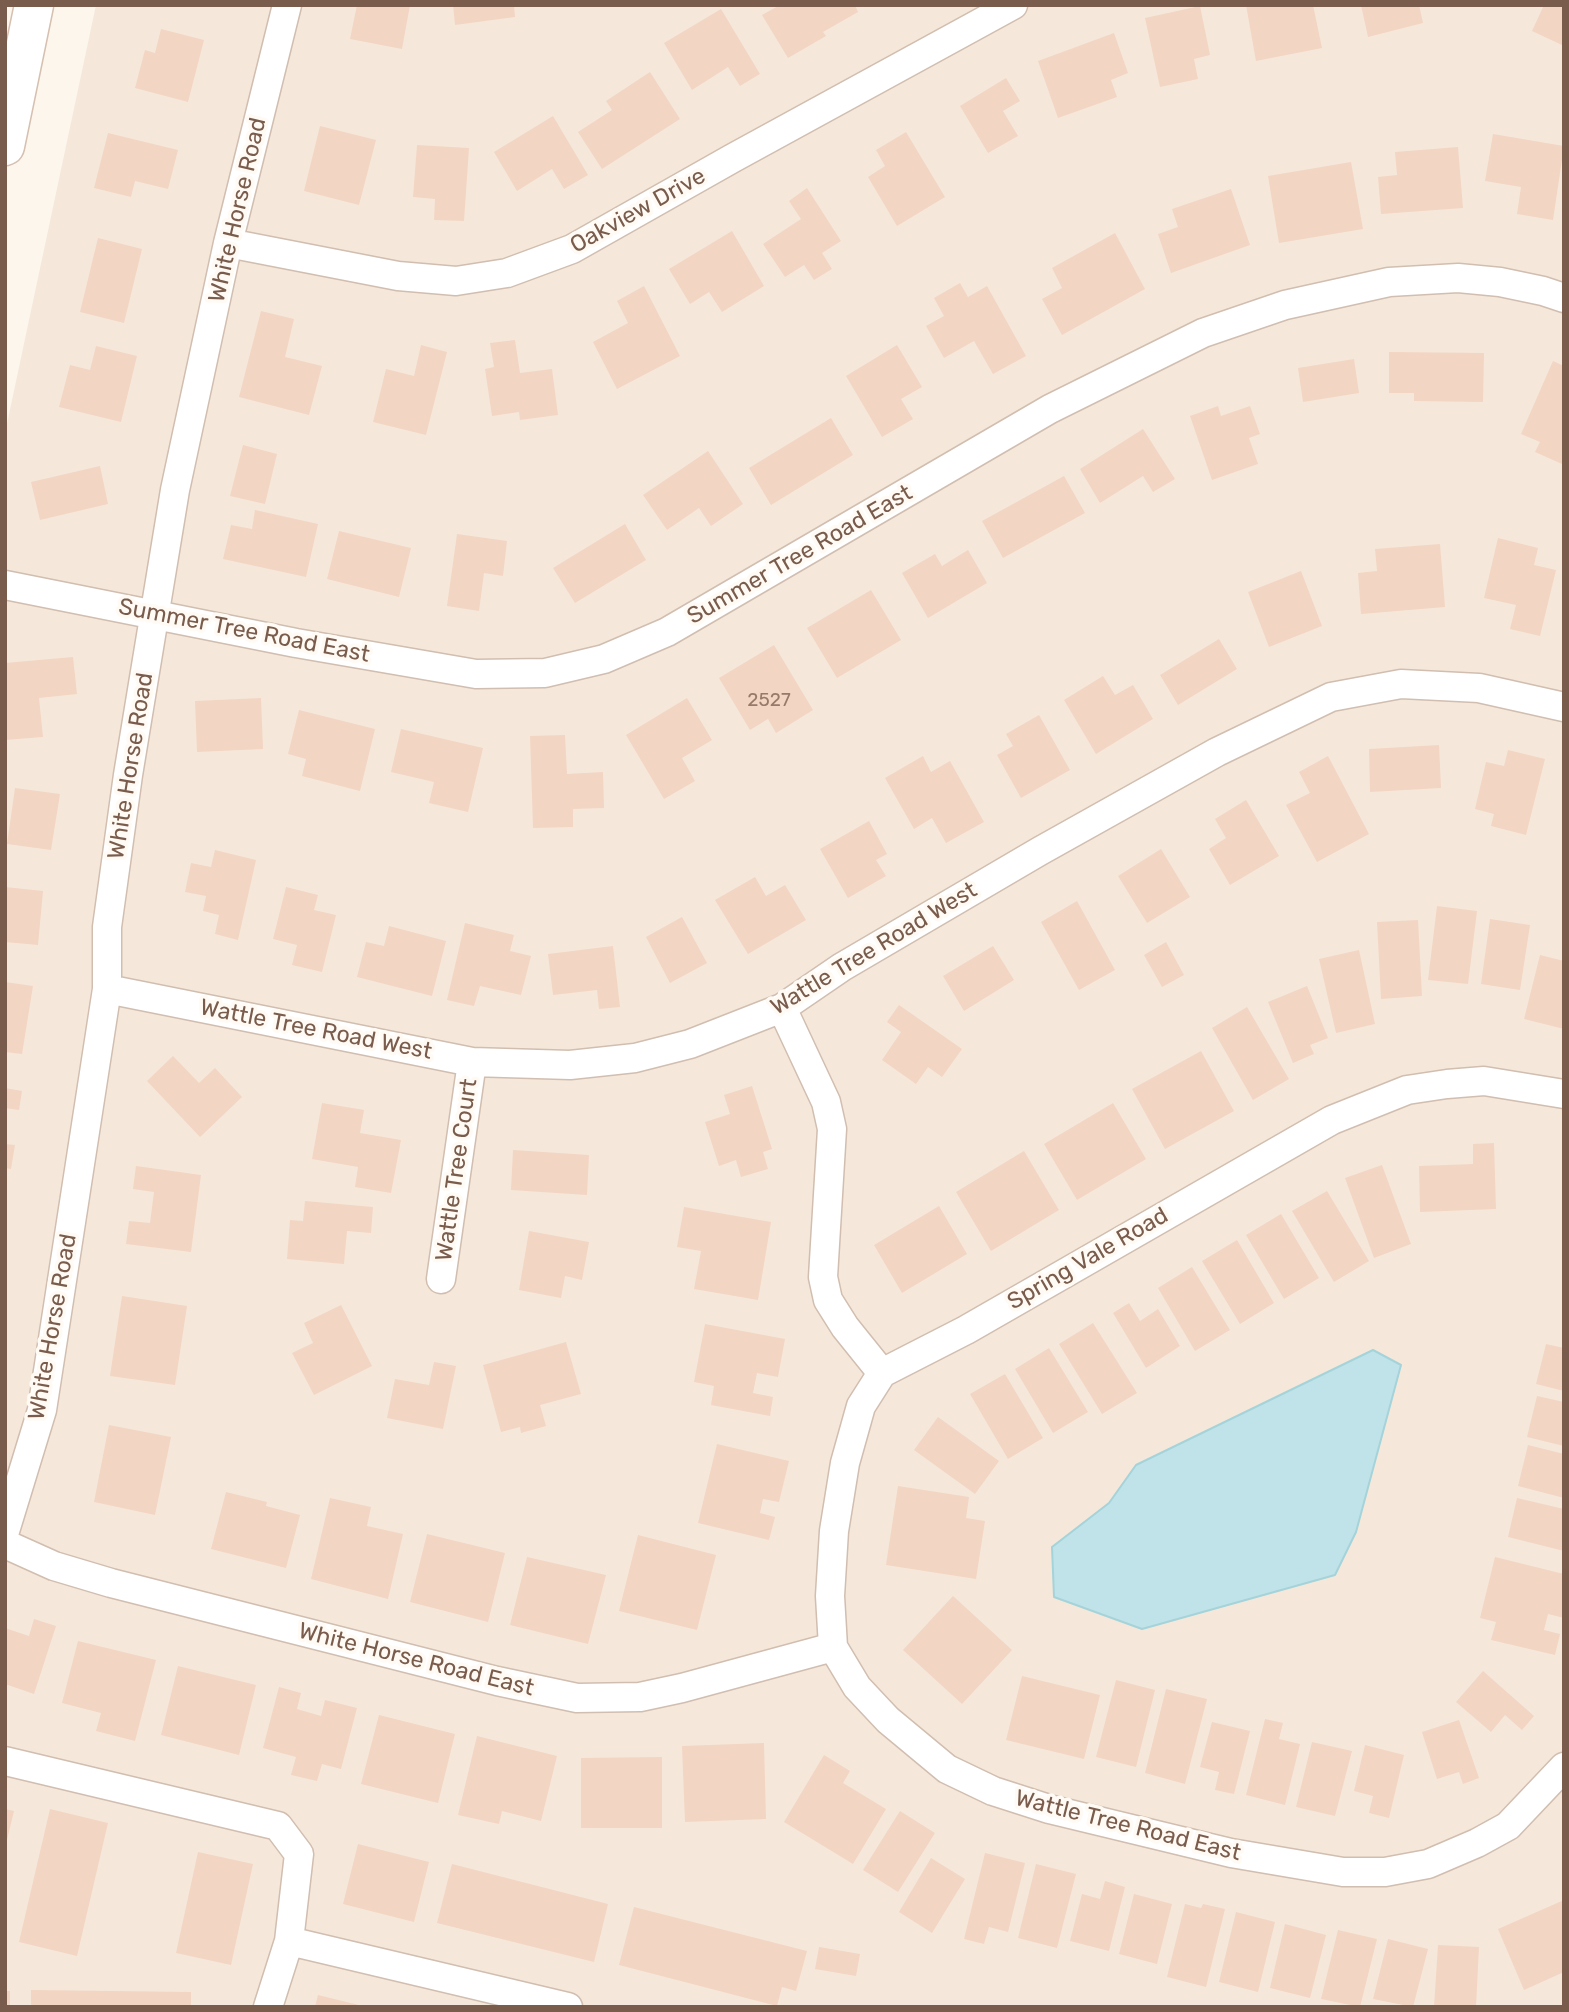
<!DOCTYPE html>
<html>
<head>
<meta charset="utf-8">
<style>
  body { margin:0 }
  #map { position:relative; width:1569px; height:2012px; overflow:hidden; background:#fdf6ec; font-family:Rubik,sans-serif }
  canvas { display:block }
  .frame { position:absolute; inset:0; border:7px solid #7a5c4d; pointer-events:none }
</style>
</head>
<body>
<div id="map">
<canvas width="1569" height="2012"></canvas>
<div class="frame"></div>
</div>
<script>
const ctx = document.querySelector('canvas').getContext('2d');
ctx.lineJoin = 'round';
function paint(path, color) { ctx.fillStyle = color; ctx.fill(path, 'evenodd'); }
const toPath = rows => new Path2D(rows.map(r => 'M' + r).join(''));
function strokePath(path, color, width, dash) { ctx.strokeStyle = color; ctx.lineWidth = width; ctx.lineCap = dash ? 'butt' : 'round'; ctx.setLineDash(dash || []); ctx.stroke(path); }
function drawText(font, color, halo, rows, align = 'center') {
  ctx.font = font + ' Rubik,sans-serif'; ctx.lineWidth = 7; ctx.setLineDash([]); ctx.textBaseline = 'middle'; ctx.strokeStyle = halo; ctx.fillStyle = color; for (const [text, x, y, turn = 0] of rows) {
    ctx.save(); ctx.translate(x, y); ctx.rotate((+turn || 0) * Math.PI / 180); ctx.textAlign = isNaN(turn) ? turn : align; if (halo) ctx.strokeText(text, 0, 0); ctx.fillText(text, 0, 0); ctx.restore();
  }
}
paint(toPath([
  [96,5,1564,5,1564,2007,5,2007,5,433]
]), '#f5e8da');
const water = toPath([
  [1373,1350,1401,1365,1356,1532,1335,1575,1142,1629,1054,1597,1052,1547,1109,1503,1136,1465,1373,1350]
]);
paint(water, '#bfe3e8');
strokePath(water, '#a5d3da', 2);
paint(toPath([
  [357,5,410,5,402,49,350,39],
  [453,5,514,5,515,17,455,25],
  [780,5,855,5,858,12,823,32,826,36,788,58,762,15],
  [1246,5,1313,5,1322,48,1256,61],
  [1361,5,1419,5,1423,23,1368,37],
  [1544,5,1564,5,1564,46,1532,31],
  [1200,6,1210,55,1194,59,1198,79,1160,87,1145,18],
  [721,9,760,74,740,86,728,67,692,90,664,43],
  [161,29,204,40,188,102,135,88,145,50,155,53],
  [1114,33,1128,73,1111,80,1117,97,1058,118,1038,61],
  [650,72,680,119,602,169,578,132,612,110,606,101],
  [1006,78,1020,101,1003,111,1018,136,988,153,960,106],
  [553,116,588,175,564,189,552,169,517,191,494,152],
  [320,126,376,140,359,205,304,191],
  [906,132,945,197,897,226,868,177,885,166,876,150],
  [108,133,178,150,168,189,135,181,131,197,94,188],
  [1493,134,1564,146,1553,220,1517,214,1521,187,1485,181],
  [417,145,469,148,464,221,434,220,435,199,413,197],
  [1458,147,1463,208,1381,214,1378,177,1397,175,1395,152],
  [1351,162,1363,229,1279,243,1268,176],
  [807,188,841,241,822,253,832,269,814,280,804,265,785,277,763,244,801,219,789,201],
  [1231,189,1250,245,1171,273,1158,234,1178,227,1172,209],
  [732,231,764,286,722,312,709,292,690,304,669,269],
  [1115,233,1145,289,1062,335,1042,299,1062,288,1052,268],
  [98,238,142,249,124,323,80,312],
  [960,283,968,297,987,286,1026,356,993,374,974,341,944,358,926,326,944,316,934,298],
  [644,286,680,356,617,389,593,342,628,323,617,301],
  [261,311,294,319,285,357,322,366,309,415,239,397],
  [515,340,520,373,552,369,558,415,520,420,519,412,492,416,485,369,494,367,490,343],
  [421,345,447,352,426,435,373,422,386,369,414,376],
  [897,345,922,387,901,399,913,419,882,437,846,376],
  [96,346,137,356,121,422,59,407,70,365,90,370],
  [1389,352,1484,353,1483,402,1414,401,1414,393,1389,393],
  [1354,359,1359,393,1303,402,1298,368],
  [1553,361,1564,366,1564,459,1562,464,1535,452,1540,442,1521,434],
  [1218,406,1221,416,1250,406,1260,434,1249,438,1258,464,1212,480,1190,416],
  [831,418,853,455,771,505,749,468],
  [1143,429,1175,479,1153,492,1143,476,1100,503,1080,469],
  [243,445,277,454,265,504,230,496],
  [708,451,743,504,711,526,699,508,667,530,643,495],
  [100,466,108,504,40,520,31,482],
  [1064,476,1085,513,1003,558,982,521],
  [255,510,318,524,306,577,223,559,231,525,252,529],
  [625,524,646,560,575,603,553,568],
  [339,531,411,548,399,597,327,579],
  [457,534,507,541,503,576,484,573,479,611,447,606],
  [1498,538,1538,548,1534,565,1556,570,1540,636,1510,629,1516,605,1484,598],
  [1440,544,1445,607,1361,614,1358,573,1377,571,1375,549],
  [968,550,987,583,928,618,902,573,935,554,942,566],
  [1301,571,1322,626,1269,647,1248,592],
  [871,590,901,640,837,678,807,628],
  [1219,639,1237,669,1178,705,1160,675],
  [774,645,813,710,776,733,768,719,750,730,719,678],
  [73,657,77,694,39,698,43,737,5,740,5,663],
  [1103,676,1115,695,1133,685,1153,719,1096,754,1064,700],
  [261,698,263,749,197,752,195,701],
  [687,698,712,740,682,758,695,781,664,799,626,735],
  [299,710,375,729,360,791,302,776,306,759,288,754],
  [1039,715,1070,770,1021,798,997,755,1013,746,1006,734],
  [401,729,483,748,468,812,429,803,434,782,391,772],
  [565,735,567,774,603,772,604,808,573,809,573,827,533,828,530,736],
  [1439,745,1441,788,1370,792,1369,749],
  [1508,750,1545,759,1526,835,1491,826,1494,814,1475,809,1486,762,1504,766],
  [923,756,931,772,950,761,984,822,946,843,932,818,914,829,885,778],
  [1328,756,1369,834,1317,862,1286,805,1310,793,1299,772],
  [15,788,60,794,51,850,7,844],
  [1246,800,1279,856,1230,885,1209,849,1226,838,1215,819],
  [869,821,887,854,876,860,886,876,848,898,820,849],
  [1161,849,1190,897,1147,923,1118,876],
  [215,850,256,860,238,940,215,934,219,915,203,911,206,896,185,892,191,863,211,867],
  [755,877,766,896,785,885,806,920,748,954,715,900],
  [5,887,43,891,38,945,5,942],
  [286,887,318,895,314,910,336,915,322,972,292,965,297,945,273,939],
  [1077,901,1115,970,1079,990,1041,922],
  [1437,906,1477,911,1468,984,1428,980],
  [682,917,707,963,670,983,646,937],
  [1490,919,1530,925,1520,990,1481,984],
  [1418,920,1422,996,1381,999,1377,922],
  [465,923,514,935,510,951,531,956,521,995,480,986,474,1006,447,1000],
  [389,926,446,941,432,996,357,977,366,942,384,946],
  [1166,942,1184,975,1162,987,1144,955],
  [613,946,620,1007,599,1009,597,990,553,995,548,954],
  [993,946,1014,980,964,1011,943,976],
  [1359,950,1375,1024,1336,1033,1319,959],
  [1540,955,1564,961,1564,1029,1524,1019],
  [5,982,33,986,22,1054,5,1052],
  [1307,986,1328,1038,1310,1045,1314,1054,1293,1063,1268,1002],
  [899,1005,962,1049,942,1077,928,1067,916,1084,882,1060,901,1032,887,1022],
  [1247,1007,1289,1079,1253,1100,1212,1028],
  [1201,1051,1234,1111,1165,1149,1132,1089],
  [173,1056,199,1083,215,1068,242,1097,200,1137,147,1081],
  [752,1086,772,1149,763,1152,768,1169,741,1177,736,1160,719,1166,705,1122,730,1114,724,1095],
  [5,1088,22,1091,19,1110,5,1108],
  [322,1103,364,1110,360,1133,401,1140,391,1193,355,1187,358,1167,312,1159],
  [1113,1103,1146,1159,1077,1200,1044,1144],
  [1494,1143,1496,1209,1420,1212,1419,1166,1473,1164,1473,1144],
  [5,1144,15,1145,11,1169,5,1168],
  [513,1150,589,1155,587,1195,511,1190],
  [1024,1151,1059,1210,991,1251,956,1192],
  [1382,1165,1411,1244,1374,1258,1345,1178],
  [136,1166,201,1175,191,1252,126,1244,129,1221,150,1223,154,1192,133,1189],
  [1327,1191,1369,1261,1334,1282,1292,1211],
  [305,1201,373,1207,371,1233,347,1231,344,1264,287,1259,290,1220,303,1221],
  [939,1206,967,1254,902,1293,874,1245],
  [684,1207,771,1222,758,1300,694,1289,701,1251,677,1247],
  [1281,1214,1319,1278,1284,1299,1246,1235],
  [529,1231,589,1242,582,1280,565,1276,561,1298,519,1290],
  [1237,1240,1274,1303,1240,1324,1202,1261],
  [1192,1267,1230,1330,1195,1351,1158,1288],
  [122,1296,187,1306,175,1385,110,1376],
  [1129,1303,1140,1321,1158,1309,1180,1346,1146,1368,1113,1313],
  [341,1305,372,1366,314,1395,292,1353,313,1343,304,1323],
  [1093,1323,1137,1393,1102,1414,1059,1344],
  [705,1324,785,1339,778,1377,757,1373,753,1393,773,1397,770,1416,711,1405,714,1386,694,1382],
  [566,1342,581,1394,540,1405,546,1426,521,1433,520,1427,501,1432,483,1365],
  [1546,1344,1564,1348,1564,1391,1536,1384],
  [1049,1348,1088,1412,1053,1433,1015,1369],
  [434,1362,456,1366,443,1429,387,1418,395,1379,429,1385],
  [1005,1374,1043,1438,1008,1459,970,1394],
  [1537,1396,1564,1402,1564,1446,1527,1437],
  [938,1417,999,1461,975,1494,914,1450],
  [109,1425,171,1437,155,1515,94,1502],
  [717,1444,789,1461,779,1502,763,1499,760,1513,775,1517,769,1540,698,1523],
  [1528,1445,1564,1454,1564,1498,1518,1486],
  [898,1486,969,1497,966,1518,985,1521,976,1579,886,1565],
  [226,1492,267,1502,266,1506,300,1515,286,1568,211,1549],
  [330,1498,371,1507,367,1526,403,1534,388,1599,311,1579],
  [1517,1498,1564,1509,1564,1551,1508,1537],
  [427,1534,505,1553,488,1622,410,1602],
  [638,1535,716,1555,697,1630,619,1611],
  [527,1557,606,1575,588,1644,510,1625],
  [1495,1557,1564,1574,1564,1618,1548,1614,1544,1630,1560,1634,1555,1655,1491,1640,1496,1622,1480,1618],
  [953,1596,1012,1650,962,1704,903,1650],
  [34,1619,56,1626,34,1694,5,1684,5,1628,29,1636],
  [78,1641,156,1660,135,1741,96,1731,101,1713,62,1703],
  [178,1666,256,1685,239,1755,161,1735],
  [1483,1671,1534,1716,1522,1730,1505,1715,1491,1732,1456,1702],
  [1022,1676,1100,1695,1084,1759,1006,1740],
  [1116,1680,1155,1690,1136,1767,1096,1757],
  [279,1687,301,1693,297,1709,321,1716,325,1700,357,1708,341,1769,322,1764,317,1781,291,1775,296,1757,263,1748],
  [1166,1689,1207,1699,1185,1784,1145,1773],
  [379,1715,455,1734,438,1803,361,1784],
  [1265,1719,1283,1723,1279,1739,1300,1744,1285,1805,1246,1795],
  [1459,1720,1479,1778,1463,1784,1459,1772,1437,1779,1422,1732],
  [1212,1722,1250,1731,1234,1794,1215,1790,1219,1772,1200,1767],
  [477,1736,557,1756,541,1821,502,1811,499,1824,458,1815],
  [1312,1742,1352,1751,1335,1816,1296,1807],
  [764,1743,766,1819,685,1822,682,1746],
  [1365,1745,1404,1755,1389,1818,1369,1813,1373,1796,1354,1791],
  [824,1755,850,1771,843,1783,886,1809,853,1864,784,1822],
  [662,1757,662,1828,581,1828,581,1758],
  [5,1809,14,1811,6,1844,5,1844],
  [50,1809,108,1823,77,1956,19,1942],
  [900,1811,935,1833,898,1892,863,1870],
  [358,1844,429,1862,414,1922,343,1904],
  [198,1852,253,1864,231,1965,176,1953],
  [985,1853,1025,1863,1008,1932,989,1927,984,1944,964,1939],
  [931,1858,965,1879,932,1933,899,1912],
  [452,1864,608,1904,594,1962,437,1923],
  [1036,1864,1076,1874,1057,1948,1018,1938],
  [1105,1881,1125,1887,1109,1951,1070,1941,1082,1894,1100,1899],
  [1134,1894,1172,1904,1157,1964,1119,1954],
  [1564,1900,1564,1972,1524,1990,1498,1929],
  [1185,1904,1201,1908,1203,1904,1225,1909,1206,1987,1167,1977],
  [634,1907,807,1951,796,1991,782,1987,777,2006,619,1965],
  [1236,1912,1275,1922,1258,1992,1219,1982],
  [1285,1924,1326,1935,1310,1998,1270,1988],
  [1338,1930,1377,1939,1360,2007,1321,1999],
  [1388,1939,1428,1949,1413,2007,1373,1999],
  [1438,1945,1479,1947,1476,2007,1434,2007],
  [819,1947,860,1954,856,1976,815,1969],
  [31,1990,191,1992,191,2007,31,2007],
  [5,1991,10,1991,10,2007,5,2007],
  [318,1995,363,2006,363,2007,315,2007]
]), '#f3d5c3');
const street = toPath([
  [228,243,398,276,456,281,507,273,572,249,733,158,1013,5],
  [5,585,296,643,476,674,545,673,604,659,667,632,1050,409,1203,333,1285,305,1389,282,1458,278,1500,282,1543,291,1564,298],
  [107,989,472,1062,570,1065,635,1058,690,1044,782,1008,842,967,1040,851,1217,752,1331,697,1401,684,1479,688,1564,707],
  [782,1008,826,1102,832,1129,823,1277,828,1300,845,1327,882,1373],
  [1564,1094,1484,1081,1447,1084,1407,1090,1332,1120,966,1330,882,1373,861,1406,845,1463,834,1531,830,1596,833,1647,857,1687,888,1720,947,1769,993,1791,1049,1809,1231,1853,1343,1872,1385,1872,1428,1864,1477,1843,1508,1826,1564,1767],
  [441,1279,472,1062],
  [5,1531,42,1410,107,989,107,927,128,775,175,490,228,243,287,5],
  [5,1544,54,1566,111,1583,497,1681,577,1698,640,1697,682,1688,833,1647],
  [5,1761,278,1826,299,1854,289,1941,268,2007],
  [289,1941,568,2007]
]);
const secondary = toPath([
  [5,146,34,5]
]);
strokePath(street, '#d1beb0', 31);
strokePath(secondary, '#d6c0b0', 41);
strokePath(street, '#fff', 28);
strokePath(secondary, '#fff', 38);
drawText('19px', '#987a6a', null, [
  ["2527",769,701]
]);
drawText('23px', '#7a5c4d', '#fffaf3', [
  ["White Horse Road",238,210,-77],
  ["Oakview Drive",638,211,-29],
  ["Summer Tree Road East",800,555,-30],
  ["Summer Tree Road East",244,631,11],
  ["White Horse Road",131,766,-81],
  ["Wattle Tree Road West",874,949,-31],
  ["Wattle Tree Road West",316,1030,11],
  ["Wattle Tree Court",457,1170,-82],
  ["Spring Vale Road",1088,1259,-30],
  ["White Horse Road",53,1327,-80],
  ["White Horse Road East",416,1660,14],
  ["Wattle Tree Road East",1128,1826,14]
]);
</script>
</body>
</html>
